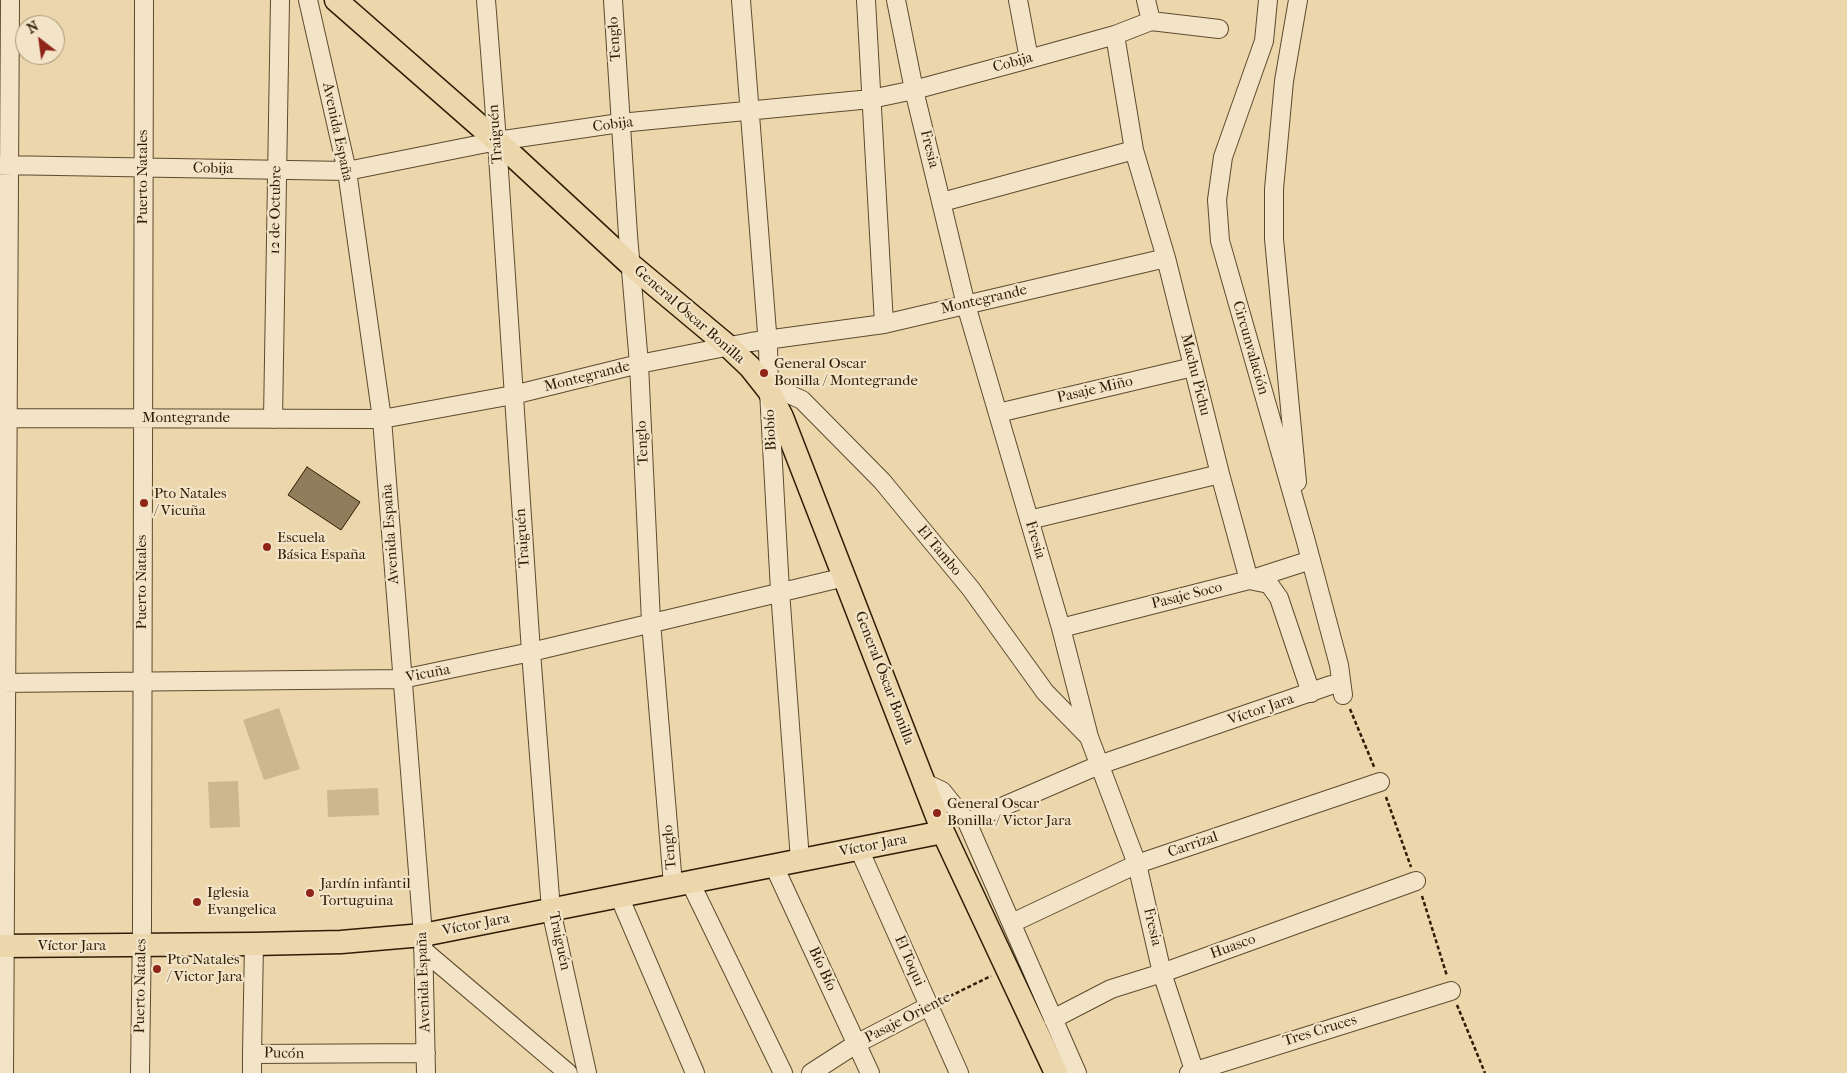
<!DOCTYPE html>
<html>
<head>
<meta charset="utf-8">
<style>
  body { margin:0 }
  #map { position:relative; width:1847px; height:1073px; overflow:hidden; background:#ecd6ab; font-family:"IM FELL French Canon",serif }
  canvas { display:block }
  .north { position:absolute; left:15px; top:15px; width:50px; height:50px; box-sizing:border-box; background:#f3e4c8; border:1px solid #a4947a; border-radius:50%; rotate:330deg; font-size:14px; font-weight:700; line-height:20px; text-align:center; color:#2e1d05 }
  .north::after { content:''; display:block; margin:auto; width:18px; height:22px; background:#8f2418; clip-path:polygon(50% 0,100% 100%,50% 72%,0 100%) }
</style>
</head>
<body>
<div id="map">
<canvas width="1847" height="1073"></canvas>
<div class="north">N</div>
</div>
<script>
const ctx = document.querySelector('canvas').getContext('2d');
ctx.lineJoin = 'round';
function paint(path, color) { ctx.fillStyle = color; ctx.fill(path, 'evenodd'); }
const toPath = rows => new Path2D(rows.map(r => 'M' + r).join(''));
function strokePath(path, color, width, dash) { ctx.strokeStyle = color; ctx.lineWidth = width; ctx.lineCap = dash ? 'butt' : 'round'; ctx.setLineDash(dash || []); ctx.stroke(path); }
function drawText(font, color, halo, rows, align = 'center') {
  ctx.font = font + ' "IM FELL French Canon",serif'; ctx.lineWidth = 4.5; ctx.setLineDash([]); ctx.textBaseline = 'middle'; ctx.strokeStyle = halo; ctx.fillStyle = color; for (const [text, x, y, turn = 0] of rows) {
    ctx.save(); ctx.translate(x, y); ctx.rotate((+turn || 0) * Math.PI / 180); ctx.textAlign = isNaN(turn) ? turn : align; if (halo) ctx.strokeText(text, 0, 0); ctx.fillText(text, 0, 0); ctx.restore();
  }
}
paint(toPath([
  [279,708,300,769,264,780,243,720],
  [238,781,240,827,210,828,208,782],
  [378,788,379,815,328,817,327,790]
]), '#ccb78f');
const building = toPath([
  [307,467,360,502,341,530,288,495,307,467]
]);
paint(building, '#917d5b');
strokePath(building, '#2e1d05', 1);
const minor = toPath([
  [308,0,347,171,382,419,423,935,426,1073],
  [486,0,497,141,531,652,551,910,587,1073],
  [613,0,628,235,639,364,651,622,673,885],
  [741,0,768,345,769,391,780,591,800,860],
  [866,0,884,324],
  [896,0,914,90,966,305,1061,628,1089,737,1137,864,1162,973,1195,1073],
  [1018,0,1029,59],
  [1146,0,1151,21],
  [1268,0,1264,41,1223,157,1217,200,1220,241,1305,538,1339,665,1343,695],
  [1115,35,1134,150,1166,258,1220,474,1249,580,1269,584,1279,598,1311,693],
  [0,165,347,171,497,141,620,123,871,99,914,90,1029,59,1115,35,1151,21,1219,29],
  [942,202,1134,150],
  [769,391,782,391,802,400,882,481,971,589,1045,692,1088,736],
  [998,413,1193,367],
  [0,418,382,419,513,395,639,364,751,342,884,324,1166,258],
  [273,419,280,0],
  [1297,482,1274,239,1274,189,1284,81,1298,0],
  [1029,520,1220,474],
  [1061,628,1249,580,1311,560],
  [0,683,402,679,531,652,845,577],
  [925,783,942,791,967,822,1077,1073],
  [967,822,1099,765,1331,685],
  [859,849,959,1073],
  [774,866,870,1073],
  [690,882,783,1073],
  [619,896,695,1073],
  [1012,923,1137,864,1380,782],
  [254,944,252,1054,426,1053],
  [423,950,568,1073],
  [1053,1019,1111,989,1162,973,1416,881],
  [4,1073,10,0],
  [140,1073,142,927,144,0],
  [252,1073,252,1054],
  [811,1073,856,1044,929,1006],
  [1189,1073,1451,991]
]);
const major = toPath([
  [336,0,497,141,631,265,729,347,750,367,769,391,782,417,943,832,1056,1073],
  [0,946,254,944,341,942,423,935,943,832]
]);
strokePath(minor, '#5e4b2e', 20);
strokePath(major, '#2e1d05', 25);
strokePath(toPath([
  [1350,709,1375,769],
  [1386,797,1411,867],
  [1422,896,1447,976],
  [944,999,991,976],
  [1457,1005,1485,1073]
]), '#2e1d05', 2.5, [4, 2.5]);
strokePath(minor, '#f3e4c8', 18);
strokePath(major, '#ecd6ab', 22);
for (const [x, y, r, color] of [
  [764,373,5,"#8f2418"],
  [144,503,5,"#8f2418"],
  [267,547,5,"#8f2418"],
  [937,813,5,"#8f2418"],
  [310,893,5,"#8f2418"],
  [197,902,5,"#8f2418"],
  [157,969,5,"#8f2418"]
]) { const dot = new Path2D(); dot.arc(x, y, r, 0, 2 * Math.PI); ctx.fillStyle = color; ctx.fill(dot); strokePath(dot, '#f3e4c8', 2); }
drawText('15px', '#2e1d05', '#f3e4c8', [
  ["Tenglo",615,39,-94],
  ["Cobija",1013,63,-15],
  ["Cobija",613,125,-7],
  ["Avenida España",337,132,78],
  ["Traiguén",496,134,-94],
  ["Fresia",929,149,76],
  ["Cobija",213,169,1],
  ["Puerto Natales",143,177,-90],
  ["12 de Octubre",276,210,-89],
  ["Montegrande",984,300,-13],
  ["General Óscar Bonilla",689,315,41],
  ["Circunvalación",1250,348,74],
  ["Machu Pichu",1195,375,76],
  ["Montegrande",587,377,-14],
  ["Pasaje Miño",1095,390,-13],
  ["Montegrande",186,418],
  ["Biobío",771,430,-93],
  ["Tenglo",643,443,-93],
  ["Avenida España",391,534,-94],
  ["Traiguén",523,538,-94],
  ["Fresia",1035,540,73],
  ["El Tambo",939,551,50],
  ["Puerto Natales",142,582,-90],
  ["Pasaje Soco",1187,596,-14],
  ["Vicuña",428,674,-11],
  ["General Óscar Bonilla",884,678,69],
  ["Víctor Jara",1261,710,-19],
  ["Carrizal",1193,845,-19],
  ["Víctor Jara",873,846,-11],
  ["Tenglo",670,847,-95],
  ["Víctor Jara",476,925,-11],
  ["Fresia",1152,927,77],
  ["Traiguén",559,941,78],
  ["Víctor Jara",72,946],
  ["Huasco",1233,947,-20],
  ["El Toqui",909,961,66],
  ["Bío Bío",822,969,65],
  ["Avenida España",424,982,-92],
  ["Puerto Natales",141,986,-89],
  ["Pasaje Oriente",908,1018,-27],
  ["Tres Cruces",1320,1031,-17],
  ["Pucón",284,1054,1]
]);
drawText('15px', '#2e1d05', '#f3e4c8', [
  ["General Oscar",774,364],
  ["Bonilla / Montegrande",774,381],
  ["Pto Natales",154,494],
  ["/ Vicuña",154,511],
  ["Escuela",277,538],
  ["Básica España",277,555],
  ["General Oscar",947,804],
  ["Bonilla / Victor Jara",947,821],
  ["Jardín infantil",320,884],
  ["Tortuguina",320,901],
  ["Iglesia",207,893],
  ["Evangelica",207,910],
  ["Pto Natales",167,960],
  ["/ Victor Jara",167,977]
], 'left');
</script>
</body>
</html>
